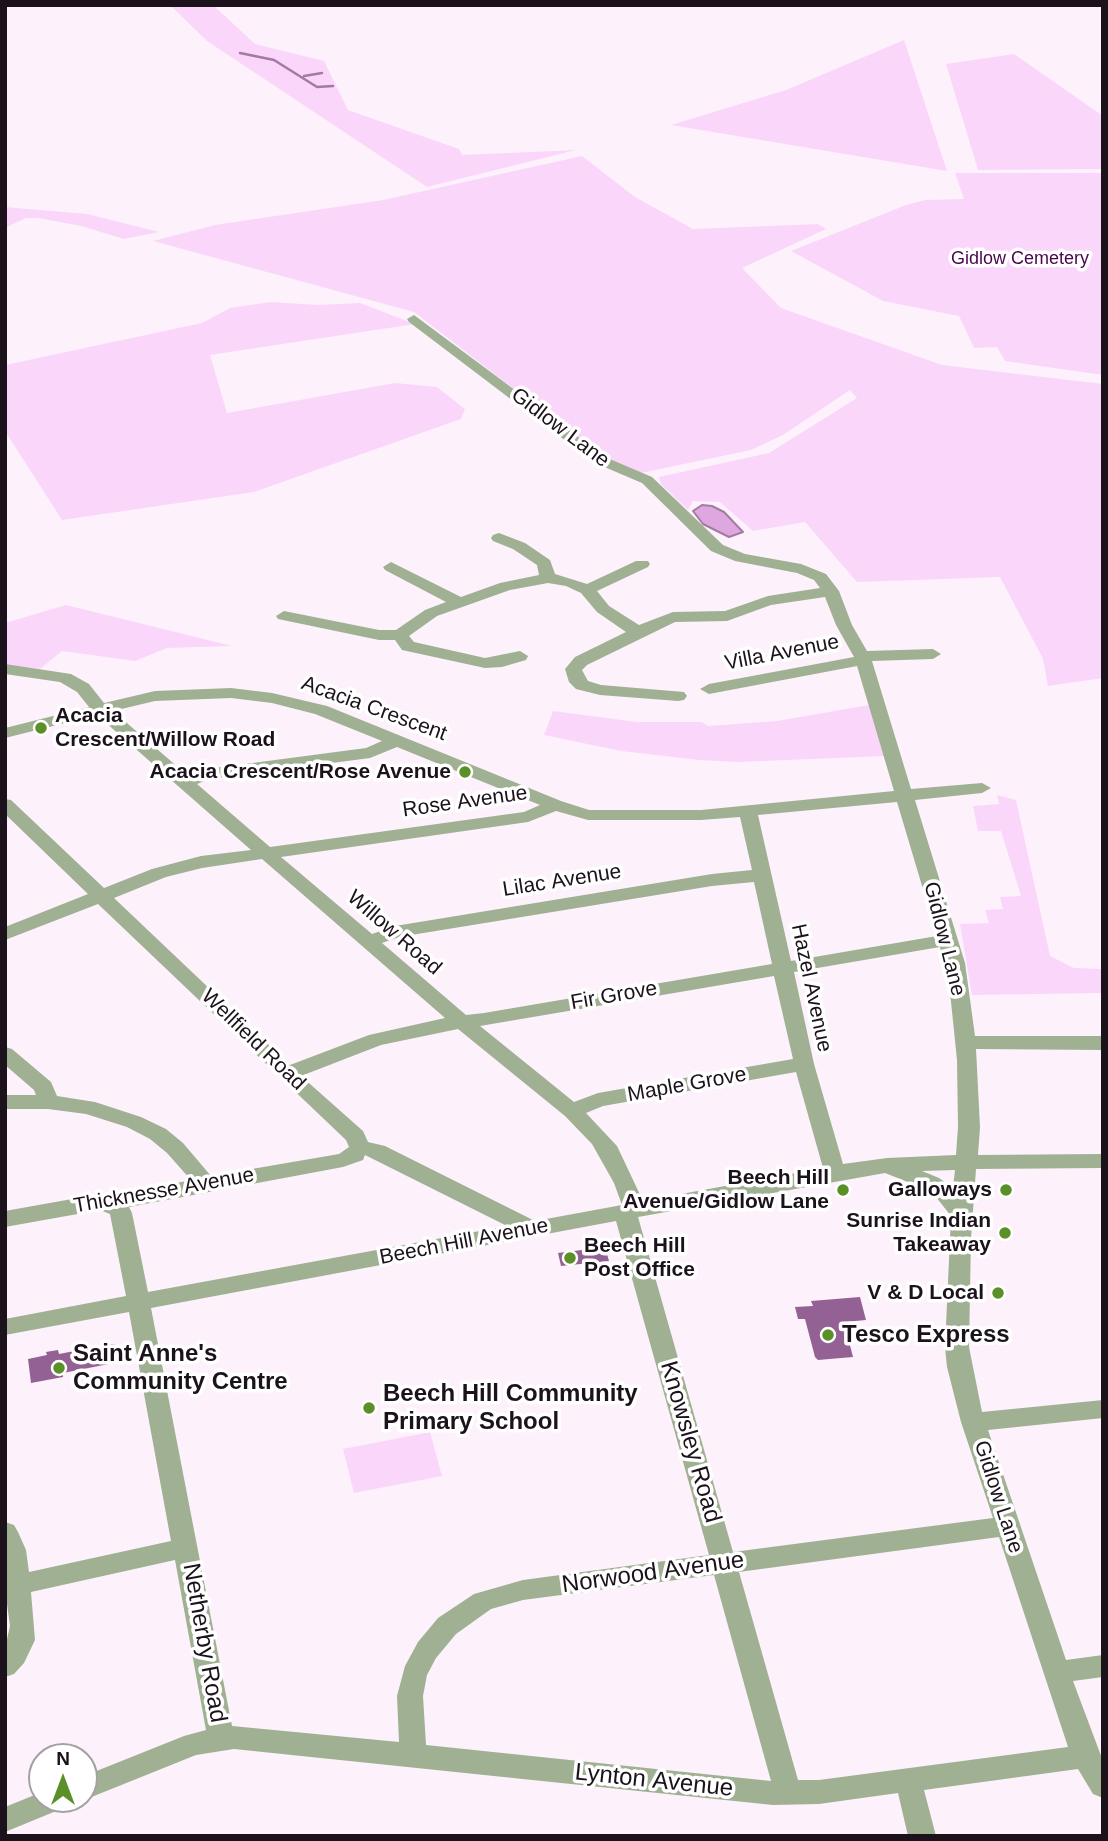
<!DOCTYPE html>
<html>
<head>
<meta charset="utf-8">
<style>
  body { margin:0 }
  #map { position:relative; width:1108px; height:1841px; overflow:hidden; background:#fdf2fc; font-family:Arial,sans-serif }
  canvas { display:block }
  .frame { position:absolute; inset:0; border:7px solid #1b121b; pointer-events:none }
  .north { position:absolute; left:28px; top:1743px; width:70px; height:70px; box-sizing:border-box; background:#fff; border:2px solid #a4a0a4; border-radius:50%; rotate:0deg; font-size:19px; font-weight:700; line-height:28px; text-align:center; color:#1b121b }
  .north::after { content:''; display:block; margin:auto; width:24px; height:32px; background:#5b8f27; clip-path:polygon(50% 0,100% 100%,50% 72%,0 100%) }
</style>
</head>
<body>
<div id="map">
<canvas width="1108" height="1841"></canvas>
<div class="frame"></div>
<div class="north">N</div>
</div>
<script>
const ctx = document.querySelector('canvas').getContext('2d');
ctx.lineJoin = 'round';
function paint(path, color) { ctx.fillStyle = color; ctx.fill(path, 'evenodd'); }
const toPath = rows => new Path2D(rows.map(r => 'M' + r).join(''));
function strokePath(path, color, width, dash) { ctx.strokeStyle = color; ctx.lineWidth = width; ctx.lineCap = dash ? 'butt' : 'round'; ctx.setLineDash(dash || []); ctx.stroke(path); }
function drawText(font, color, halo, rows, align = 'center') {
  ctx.font = font + ' Arial,sans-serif'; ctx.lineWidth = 7; ctx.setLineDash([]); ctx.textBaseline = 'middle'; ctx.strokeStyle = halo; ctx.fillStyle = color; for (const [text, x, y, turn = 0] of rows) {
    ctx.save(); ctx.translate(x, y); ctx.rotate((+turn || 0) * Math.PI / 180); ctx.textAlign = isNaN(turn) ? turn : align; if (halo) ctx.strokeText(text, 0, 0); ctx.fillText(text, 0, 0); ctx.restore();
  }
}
paint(toPath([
  [170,5,213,5,255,44,324,61,348,110,459,149,462,155,576,150,427,187,207,41],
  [904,40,947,171,671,125,786,90],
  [1014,54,1103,116,1103,169,978,170,946,64],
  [582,156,635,197,693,229,818,224,826,229,742,268,781,308,942,365,1103,384,1103,678,1048,686,1043,659,1000,577,857,582,805,522,753,531,720,502,693,501,688,510,661,484,659,477,769,453,857,398,850,390,783,435,751,450,641,473,609,462,414,312,153,241,215,225,383,200],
  [955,173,1103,173,1103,375,1005,361,997,347,974,348,959,316,883,301,791,251,906,205,925,200,964,199],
  [5,207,87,214,159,232,124,239,81,226,38,218,26,218,5,228],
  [271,302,319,305,360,303,415,324,210,355,227,413,395,383,437,387,465,409,461,419,254,492,62,520,5,431,5,365,202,323,230,308],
  [66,605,232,646,167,648,135,661,62,651,40,669,5,665,5,623],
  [869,705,885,756,737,762,699,760,621,751,544,735,553,711,637,722,702,722,708,726,777,721],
  [997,795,1016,800,1050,956,1074,968,1103,969,1103,993,972,995,960,924,989,923,985,910,1003,909,1000,897,1021,896,1001,831,978,831,973,806,999,804],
  [430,1432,442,1476,354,1493,343,1449]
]), '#fad7fa');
const water = toPath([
  [702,505,712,506,724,512,743,532,729,537,703,524,693,511,702,505]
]);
paint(water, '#dfa7e0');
strokePath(water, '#a47aa5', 2);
strokePath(toPath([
  [240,53,274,60,317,87,333,86],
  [304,76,322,73]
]), '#a47aa5', 2.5);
paint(toPath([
  [605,1247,609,1261,561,1266,558,1253],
  [860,1297,866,1320,844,1322,853,1357,818,1360,815,1357,805,1319,798,1319,795,1307,813,1306,811,1301],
  [111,1344,116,1345,119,1360,114,1360,114,1363,63,1373,63,1377,31,1383,28,1359,47,1355,46,1352,58,1350,59,1354]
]), '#946195');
paint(toPath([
  [414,315,605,457,652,477,723,545,745,554,801,564,826,574,839,591,852,625,867,651,933,649,941,654,933,659,872,661,911,789,982,783,991,788,982,793,915,800,965,963,975,1036,1103,1036,1103,1050,976,1049,980,1127,978,1155,1103,1154,1103,1168,976,1169,971,1238,969,1347,982,1412,1103,1400,1103,1418,988,1430,1066,1660,1103,1655,1103,1677,1073,1681,1103,1761,1103,1798,1093,1794,1078,1769,924,1790,936,1836,908,1836,898,1793,819,1804,773,1805,234,1749,196,1755,94,1796,84,1800,81,1799,84,1799,84,1776,184,1736,206,1730,175,1560,31,1592,35,1640,24,1663,14,1674,5,1677,5,1648,10,1626,5,1589,5,1522,14,1525,18,1532,26,1550,29,1572,171,1541,129,1312,5,1335,5,1319,126,1296,110,1214,100,1210,5,1227,5,1211,100,1194,114,1196,191,1180,167,1153,150,1139,127,1127,86,1114,48,1109,5,1109,5,1095,36,1095,34,1090,5,1065,5,1047,12,1049,51,1082,57,1096,95,1102,141,1117,166,1129,183,1143,211,1176,339,1154,349,1147,346,1140,98,904,5,940,5,927,88,894,5,814,5,799,11,800,104,888,152,869,201,856,251,850,97,715,5,738,5,728,89,707,77,692,60,682,5,674,5,664,71,674,89,684,104,703,155,691,231,688,272,693,327,706,561,801,589,810,701,810,894,791,857,666,709,694,700,689,709,684,854,657,836,625,825,597,771,605,727,621,675,622,587,665,582,670,588,681,601,685,684,692,687,696,684,700,678,701,600,695,576,689,569,682,565,669,575,657,626,632,597,612,581,593,566,586,548,583,510,590,437,616,409,636,414,642,485,658,520,651,528,656,526,660,502,667,485,668,402,650,395,640,379,640,278,619,276,616,284,611,379,630,396,630,425,610,446,602,385,570,383,567,391,562,461,597,500,583,539,575,537,565,513,549,493,541,491,538,493,535,499,533,525,543,550,560,555,574,587,584,636,561,648,561,650,564,648,567,597,591,609,606,639,625,673,612,725,611,768,596,820,588,814,580,797,573,735,561,711,551,642,483,595,463,409,322,407,319,414,315],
  [231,698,272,703,315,714,382,741,366,748,207,769,187,775,113,711,155,701,231,698],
  [397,747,540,805,524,812,270,847,197,784,210,779,370,758,397,747],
  [897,802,937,936,791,961,758,815,897,802],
  [556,811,588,820,701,820,740,817,752,870,712,874,395,926,372,934,281,857,528,822,556,811],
  [262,859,445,1018,369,1035,290,1065,114,898,166,877,202,868,262,859],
  [754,882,772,964,484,1013,466,1015,382,943,399,937,712,886,754,882],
  [940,947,950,992,957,1060,958,1127,956,1155,887,1158,843,1164,814,1064,794,972,940,947],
  [774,976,793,1059,598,1093,574,1102,480,1026,774,976],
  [458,1029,565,1116,592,1144,614,1183,622,1205,535,1221,385,1146,368,1142,363,1131,301,1076,381,1045,458,1029],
  [796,1072,823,1168,643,1201,617,1146,586,1113,603,1106,796,1072],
  [365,1155,507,1226,148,1292,132,1213,129,1207,343,1167,363,1160,365,1155],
  [955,1170,953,1188,939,1178,922,1171,955,1170],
  [885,1173,923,1188,936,1197,951,1216,945,1347,947,1367,961,1422,993,1518,733,1552,638,1217,885,1173],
  [616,1221,709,1555,523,1580,474,1594,438,1618,418,1642,405,1666,397,1696,399,1742,232,1726,151,1308,616,1221],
  [999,1537,1068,1747,819,1780,798,1780,739,1572,999,1537],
  [714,1575,771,1781,426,1745,423,1696,427,1675,436,1658,456,1634,491,1609,523,1600,714,1575],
  [42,1792,42,1799,70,1799,66,1807,5,1832,5,1807,42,1792]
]), '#9fb093');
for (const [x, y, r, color] of [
  [41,728,7,"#5b8f27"],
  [465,772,7,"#5b8f27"],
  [843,1190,7,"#5b8f27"],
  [1006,1190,7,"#5b8f27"],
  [1005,1233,7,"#5b8f27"],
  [570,1258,7,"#5b8f27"],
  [998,1293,7,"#5b8f27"],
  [828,1335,7,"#5b8f27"],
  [59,1368,7,"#5b8f27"],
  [369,1408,7,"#5b8f27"]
]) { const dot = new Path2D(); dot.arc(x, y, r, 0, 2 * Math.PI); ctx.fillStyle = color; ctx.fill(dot); strokePath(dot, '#fff', 2.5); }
drawText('18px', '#49044d', '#fff', [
  ["Gidlow Cemetery",1020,259]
]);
drawText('21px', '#1b121b', '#fff', [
  ["Gidlow Lane",560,428,37],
  ["Villa Avenue",782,653,-11],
  ["Acacia Crescent",374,709,20],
  ["Rose Avenue",465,802,-8],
  ["Lilac Avenue",562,881,-9],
  ["Willow Road",394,933,41],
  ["Gidlow Lane",944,939,76],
  ["Hazel Avenue",811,988,78],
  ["Fir Grove",614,996,-10],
  ["Wellfield Road",253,1040,44],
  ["Maple Grove",687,1085,-10],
  ["Thicknesse Avenue",164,1191,-10],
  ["Beech Hill Avenue",464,1242,-11],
  ["Gidlow Lane",998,1497,72]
]);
drawText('bold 21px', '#1b121b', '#fff', [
  ["Acacia",55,716,"left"],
  ["Crescent/Willow Road",55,740,"left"],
  ["Acacia Crescent/Rose Avenue",451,772],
  ["Beech Hill",829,1178],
  ["Avenue/Gidlow Lane",829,1202],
  ["Galloways",992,1190],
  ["Sunrise Indian",991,1221],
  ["Takeaway",991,1245],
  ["Beech Hill",584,1246,"left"],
  ["Post Office",584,1270,"left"],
  ["V & D Local",984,1293]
], 'right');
drawText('bold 24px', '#1b121b', '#fff', [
  ["Tesco Express",842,1335],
  ["Saint Anne's",73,1354],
  ["Community Centre",73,1382],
  ["Beech Hill Community",383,1394],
  ["Primary School",383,1422]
], 'left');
drawText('24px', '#1b121b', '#fff', [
  ["Knowsley Road",690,1442,74],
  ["Norwood Avenue",653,1573,-8],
  ["Netherby Road",204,1643,80],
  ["Lynton Avenue",654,1781,6]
]);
</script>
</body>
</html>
